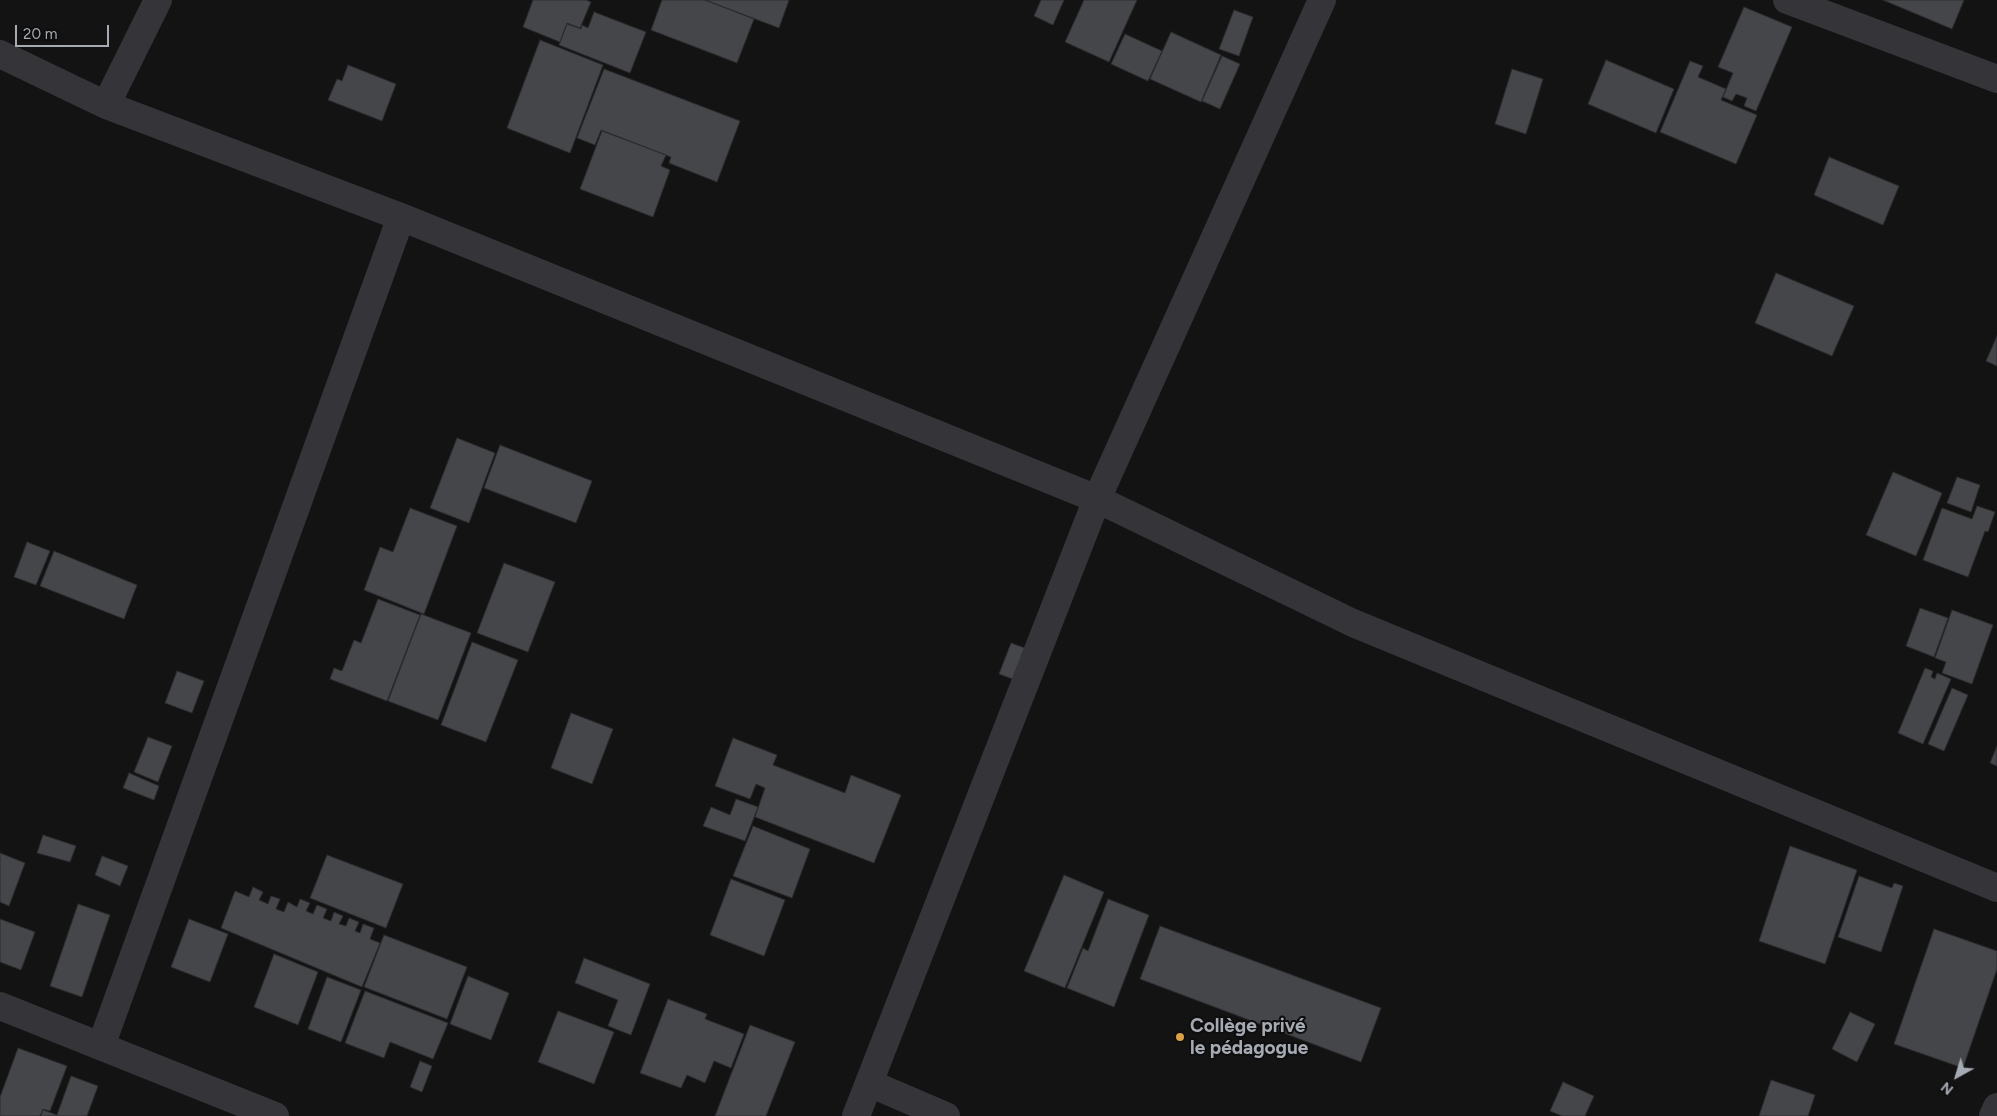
<!DOCTYPE html>
<html>
<head>
<meta charset="utf-8">
<style>
  body { margin:0 }
  #map { position:relative; width:1997px; height:1116px; overflow:hidden; background:#131314; font-family:Figtree,sans-serif }
  canvas { display:block }
  .north { position:absolute; left:1932px; top:1051px; width:50px; height:50px; -webkit-text-stroke:4px #0e0e0f; paint-order:stroke; rotate:219deg; font-size:14px; font-weight:700; line-height:20px; text-align:center; color:#a6abb3 }
  .north::after { content:''; display:block; margin:auto; width:18px; height:22px; background:#a6abb3; clip-path:polygon(50% 0,100% 100%,50% 72%,0 100%) }
  .scale { position:absolute; left:15px; top:25px; width:94px; height:22px; box-sizing:border-box; border:2px solid #a6abb3; border-top:0; padding-left:6px; font-size:15px; line-height:18px; white-space:nowrap; color:#a6abb3; -webkit-text-stroke:4px #0e0e0f; paint-order:stroke }
</style>
</head>
<body>
<div id="map">
<canvas width="1997" height="1116"></canvas>
<div class="north">N</div>
<div class="scale">20 m</div>
</div>
<script>
const ctx = document.querySelector('canvas').getContext('2d');
ctx.lineJoin = 'round';
function paint(path, color) { ctx.fillStyle = color; ctx.fill(path, 'evenodd'); }
const toPath = rows => new Path2D(rows.map(r => 'M' + r).join(''));
function strokePath(path, color, width, dash) { ctx.strokeStyle = color; ctx.lineWidth = width; ctx.lineCap = dash ? 'butt' : 'round'; ctx.setLineDash(dash || []); ctx.stroke(path); }
function drawText(font, color, halo, rows, align = 'center') {
  ctx.font = font + ' Figtree,sans-serif'; ctx.lineWidth = 4; ctx.setLineDash([]); ctx.textBaseline = 'middle'; ctx.strokeStyle = halo; ctx.fillStyle = color; for (const [text, x, y, turn = 0] of rows) {
    ctx.save(); ctx.translate(x, y); ctx.rotate((+turn || 0) * Math.PI / 180); ctx.textAlign = isNaN(turn) ? turn : align; if (halo) ctx.strokeText(text, 0, 0); ctx.fillText(text, 0, 0); ctx.restore();
  }
}
const building = toPath([
  [533,0,586,0,591,2,580,28,567,23,560,42,523,27,533,0],
  [662,0,705,0,754,19,737,63,651,30,662,0],
  [705,0,789,0,779,28,705,0],
  [1041,0,1064,0,1053,25,1034,16,1041,0],
  [1084,0,1137,0,1109,62,1065,42,1084,0],
  [1883,0,1964,0,1952,29,1883,0],
  [1744,7,1792,27,1756,111,1744,106,1747,98,1736,94,1732,101,1723,97,1733,73,1718,67,1744,7],
  [1234,10,1253,17,1239,56,1219,49,1234,10],
  [594,12,646,32,630,73,559,45,567,24,581,29,582,25,588,28,594,12],
  [1171,32,1221,55,1201,102,1150,79,1171,32],
  [1125,34,1162,51,1148,81,1111,64,1125,34],
  [540,40,603,65,570,153,507,128,540,40],
  [1222,56,1240,64,1220,109,1202,101,1222,56],
  [1606,60,1674,89,1656,133,1588,104,1606,60],
  [1690,61,1703,66,1698,77,1726,89,1721,100,1757,115,1736,164,1660,132,1690,61],
  [348,65,396,84,382,121,328,100,337,79,342,81,348,65],
  [604,69,740,121,717,182,669,163,671,157,601,130,595,145,577,138,604,69],
  [1512,69,1543,79,1526,134,1495,124,1512,69],
  [602,131,666,155,661,166,670,170,653,217,580,189,602,131],
  [1829,157,1899,186,1883,225,1814,195,1829,157],
  [1776,273,1854,306,1832,356,1755,323,1776,273],
  [1997,336,1997,366,1986,361,1997,336],
  [457,438,495,453,469,523,430,508,457,438],
  [500,445,592,481,576,523,484,488,500,445],
  [1893,472,1942,493,1916,556,1866,535,1893,472],
  [1957,477,1980,485,1971,512,1947,503,1957,477],
  [1977,506,1995,512,1988,532,1985,531,1968,577,1923,560,1942,508,1972,519,1977,506],
  [410,508,457,526,424,614,364,590,380,547,393,552,410,508],
  [27,542,50,551,36,585,14,577,27,542],
  [54,551,137,585,124,619,40,586,54,551],
  [504,563,555,582,528,652,477,633,504,563],
  [378,599,420,615,387,701,330,679,334,668,342,671,354,640,361,643,378,599],
  [1920,608,1948,618,1934,657,1906,646,1920,608],
  [1952,610,1993,625,1972,684,1942,673,1946,662,1935,658,1952,610],
  [421,614,471,633,438,720,388,701,421,614],
  [472,642,518,660,486,742,441,725,472,642],
  [1011,643,1033,651,1021,682,999,674,1011,643],
  [1925,668,1933,671,1931,677,1935,679,1937,673,1951,679,1923,744,1898,733,1925,668],
  [177,671,204,681,192,713,165,703,177,671],
  [1952,688,1968,695,1944,751,1928,744,1952,688],
  [571,713,613,729,592,784,551,768,571,713],
  [148,737,172,746,158,782,134,772,148,737],
  [733,738,777,755,773,765,845,793,851,775,901,795,874,863,755,817,765,788,756,784,750,799,715,786,733,738],
  [1997,746,1997,766,1990,763,1997,746],
  [129,773,159,786,154,800,123,788,129,773],
  [736,799,758,807,745,841,703,826,711,807,730,815,736,799],
  [753,826,810,849,792,898,733,876,753,826],
  [43,835,76,846,70,862,37,853,43,835],
  [1790,846,1857,870,1825,964,1759,941,1790,846],
  [0,853,25,863,9,906,0,902,0,853],
  [327,855,403,884,386,928,310,898,327,855],
  [102,856,128,866,120,886,95,875,102,856],
  [1064,875,1104,892,1065,988,1024,971,1064,875],
  [1859,876,1892,888,1894,883,1903,886,1881,952,1838,937,1859,876],
  [731,879,785,900,764,956,710,935,731,879],
  [253,887,263,892,259,900,268,904,271,896,280,899,276,909,284,912,288,902,297,907,300,899,310,903,306,911,313,914,317,905,327,909,323,918,331,921,334,912,343,916,339,924,346,926,349,918,359,922,355,931,360,933,363,924,374,928,370,939,380,943,362,987,221,928,235,891,249,897,253,887],
  [1108,899,1149,915,1114,1007,1067,988,1083,948,1088,951,1108,899],
  [78,904,110,915,82,997,50,986,78,904],
  [0,919,35,932,21,970,0,962,0,919],
  [189,919,228,934,210,982,171,967,189,919],
  [1160,926,1381,1008,1361,1062,1140,979,1160,926],
  [1934,929,1997,951,1997,969,1963,1068,1894,1044,1934,929],
  [384,935,467,967,447,1019,364,987,384,935],
  [274,954,318,972,298,1025,254,1007,274,954],
  [584,958,650,984,631,1035,608,1026,618,1000,575,983,584,958],
  [468,976,509,993,491,1040,450,1024,468,976],
  [327,977,361,990,341,1042,308,1029,327,977],
  [365,991,448,1023,433,1059,390,1042,384,1058,345,1043,365,991],
  [668,999,707,1014,705,1019,744,1034,731,1068,714,1061,705,1083,687,1075,681,1088,640,1073,668,999],
  [558,1011,614,1032,594,1084,538,1062,558,1011],
  [1850,1012,1875,1024,1857,1062,1832,1049,1850,1012],
  [750,1025,795,1042,766,1116,715,1116,750,1025],
  [18,1048,67,1066,50,1111,43,1109,40,1116,0,1116,0,1097,18,1048],
  [420,1061,432,1066,422,1092,410,1087,420,1061],
  [71,1076,98,1086,87,1116,41,1116,43,1110,57,1115,71,1076],
  [1771,1080,1815,1095,1808,1116,1759,1116,1771,1080],
  [1563,1082,1594,1096,1585,1116,1562,1116,1550,1111,1563,1082]
]);
paint(building, '#454649');
strokePath(building, '#2d2d30', 1);
strokePath(toPath([
  [1787,0,1997,79],
  [0,54,106,105,401,217,1097,499,1353,623,1997,888],
  [106,105,158,0],
  [0,1006,275,1116],
  [101,1046,401,217],
  [869,1083,946,1116],
  [856,1116,1097,499,1322,0],
  [1993,1116,1997,1107]
]), '#353539', 28);
for (const [x, y, r, color] of [
  [1180,1037,5,"#daa245"]
]) { const dot = new Path2D(); dot.arc(x, y, r, 0, 2 * Math.PI); ctx.fillStyle = color; ctx.fill(dot); strokePath(dot, '#0e0e0f', 2); }
drawText('bold 19px', '#a6abb3', '#0e0e0f', [
  ["Collège privé",1190,1026],
  ["le pédagogue",1190,1048]
], 'left');
</script>
</body>
</html>
